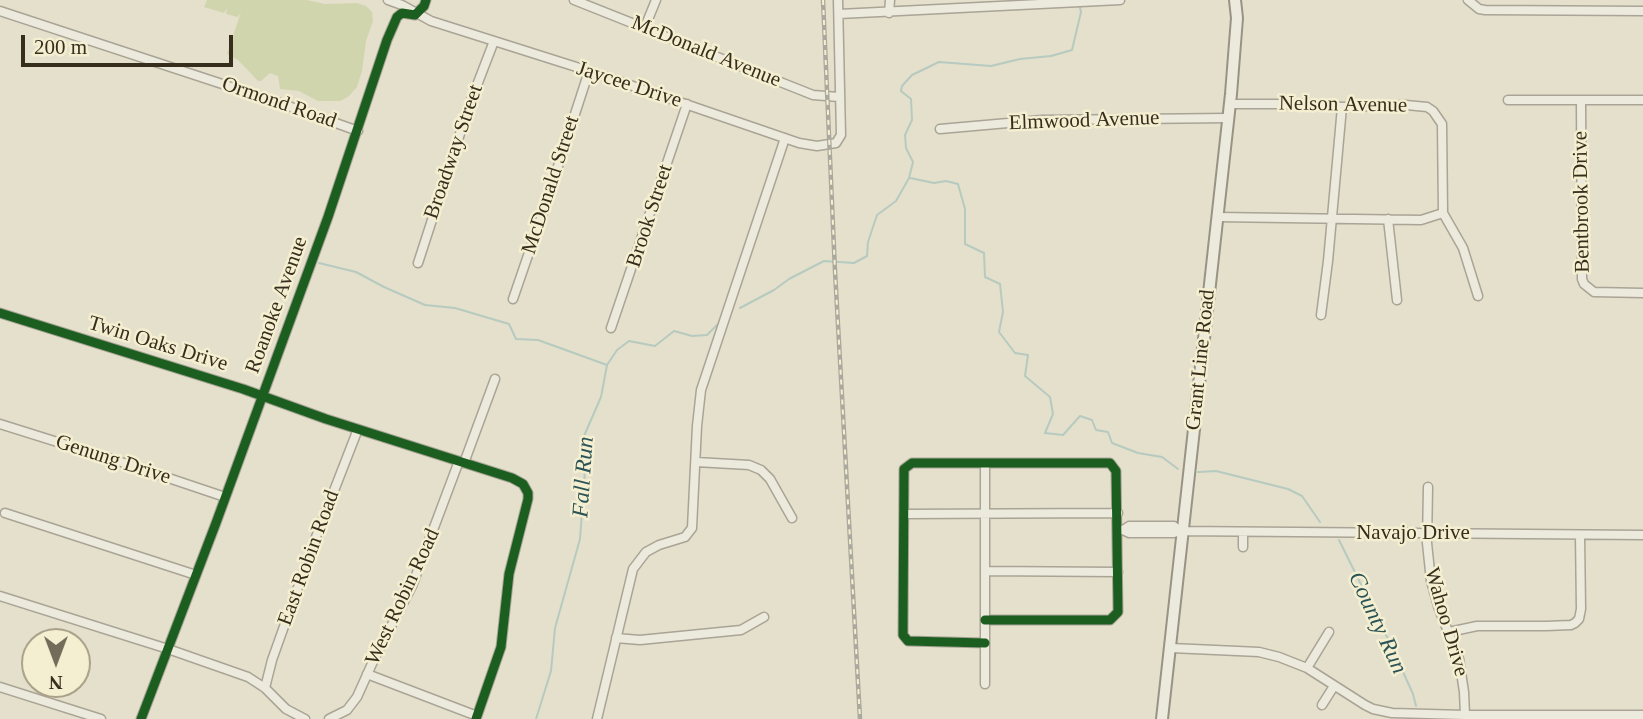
<!DOCTYPE html>
<html>
<head>
<meta charset="utf-8">
<style>
  body { margin:0 }
  #map { position:relative; width:1643px; height:719px; overflow:hidden; background:#e4e0cc; font-family:Georgia,serif }
  canvas { display:block }
  .north { position:absolute; left:21px; top:628px; width:70px; height:70px; box-sizing:border-box; background:#f5efd1; border:2px solid #a9a189; border-radius:50%; rotate:180deg; font-size:19px; font-weight:700; line-height:28px; text-align:center; color:#372d1d }
  .north::after { content:''; display:block; margin:auto; width:24px; height:32px; background:#746c5a; clip-path:polygon(50% 0,100% 100%,50% 72%,0 100%) }
  .scale { position:absolute; left:21px; top:35px; width:212px; height:32px; box-sizing:border-box; border:4px solid #372d1d; border-top:0; padding-left:9px; font-size:21px; line-height:24px; white-space:nowrap; color:#372d1d; -webkit-text-stroke:5px #f5efd1; paint-order:stroke }
</style>
</head>
<body>
<div id="map">
<canvas width="1643" height="719"></canvas>
<div class="north">N</div>
<div class="scale">200 m</div>
</div>
<script>
const ctx = document.querySelector('canvas').getContext('2d');
ctx.lineJoin = 'round';
function paint(path, color) { ctx.fillStyle = color; ctx.fill(path, 'evenodd'); }
const toPath = rows => new Path2D(rows.map(r => 'M' + r).join(''));
function strokePath(path, color, width, dash) { ctx.strokeStyle = color; ctx.lineWidth = width; ctx.lineCap = dash ? 'butt' : 'round'; ctx.setLineDash(dash || []); ctx.stroke(path); }
function drawText(font, color, halo, rows, align = 'center') {
  ctx.font = font + ' Georgia,serif'; ctx.lineWidth = 5; ctx.setLineDash([]); ctx.textBaseline = 'middle'; ctx.strokeStyle = halo; ctx.fillStyle = color; for (const [text, x, y, turn = 0] of rows) {
    ctx.save(); ctx.translate(x, y); ctx.rotate((+turn || 0) * Math.PI / 180); ctx.textAlign = isNaN(turn) ? turn : align; if (halo) ctx.strokeText(text, 0, 0); ctx.fillText(text, 0, 0); ctx.restore();
  }
}
paint(toPath([
  [207,0,307,0,325,4,357,3,366,6,372,12,373,21,366,41,362,71,357,87,348,97,340,101,318,101,299,91,280,89,278,76,270,73,261,81,258,81,238,60,227,54,241,12,238,17,226,14,227,8,224,13,204,7]
]), '#d0d5ae');
strokePath(toPath([
  [910,178,934,183,946,181,958,184,965,209,965,244,984,253,985,277,1000,284,1003,312,999,332,1015,353,1028,355,1025,376,1050,397,1053,414,1045,433,1063,435,1080,416,1092,420,1096,430,1108,432,1112,443,1138,453,1162,457,1178,469],
  [319,263,356,272,384,287,425,305,455,308,509,324,516,339,538,340,607,365],
  [740,308,774,290,789,279,824,261,854,263,867,256,868,242,877,215,896,201,909,178,913,162,906,148,905,135,912,120,911,99,901,91,902,86,912,75,939,62,991,66,1020,59,1051,56,1072,50,1081,12,1080,7],
  [1198,472,1216,471,1288,489,1302,496,1320,522],
  [1339,540,1390,643,1413,694,1416,706],
  [536,719,551,671,555,628,580,539,585,470,584,436,601,397,607,365,617,350,629,341,655,346,674,331,692,336,707,335,718,324]
]), '#b7cac0', 2);
const street = toPath([
  [388,0,402,5,431,21,589,71,799,143,817,146,836,143,841,135,838,0],
  [574,0,813,95,839,97],
  [1468,0,1479,9,1485,10,1643,11],
  [0,11,280,103,358,131],
  [889,13,890,0],
  [839,14,1120,0],
  [645,27,656,0],
  [1508,100,1643,100],
  [1581,101,1582,279,1584,284,1594,292,1643,293],
  [1230,104,1309,104,1342,107,1406,105,1427,107,1433,111,1442,124,1443,213,1463,248,1478,296],
  [940,129,1042,120,1228,118],
  [1217,217,1421,220,1443,213],
  [1388,219,1397,300],
  [418,263,469,106,494,41],
  [513,299,545,206,589,71],
  [0,313,243,389,326,419,512,478,523,484,528,493,528,499,509,574,501,647,476,719],
  [1321,315,1328,261,1342,107],
  [611,328,687,104],
  [0,424,118,461,225,497],
  [696,462,749,465,761,470,770,479,792,518],
  [464,463,495,379],
  [985,463,985,684],
  [1428,487,1427,543,1431,581,1439,609,1459,659,1464,692,1465,715],
  [5,513,196,575],
  [904,514,1118,513],
  [1118,530,1123,530,1129,533,1174,533,1180,531,1643,535],
  [1123,530,1129,526,1174,526,1180,531],
  [1243,547,1243,532],
  [985,571,1118,572],
  [0,596,168,649,248,677,265,688,286,709,305,719],
  [985,620,1110,620,1118,612,1116,471,1110,463,912,463,904,469,903,635,908,641,985,643],
  [1449,632,1477,626,1546,626,1571,625,1575,623,1579,619,1581,609,1580,535],
  [616,638,640,640,741,630,764,617],
  [1171,648,1259,652,1279,657,1307,668,1365,705,1373,709,1392,713,1465,715,1643,715],
  [1307,668,1329,632],
  [367,674,477,716],
  [0,687,101,719],
  [265,688,272,660,316,537,358,429],
  [1322,705,1334,686],
  [141,719,216,523,328,217,387,40,397,17,402,13,415,15,424,6,426,0],
  [329,719,347,710,357,697,375,657,412,586,459,461],
  [597,719,633,569,646,552,659,545,685,537,692,528,697,426,701,390,785,138]
]);
const secondary = toPath([
  [1162,719,1231,94,1237,18,1235,0]
]);
strokePath(street, '#a9a495', 11);
strokePath(secondary, '#989385', 14);
strokePath(street, '#ece9dd', 8);
strokePath(secondary, '#ece9dd', 10);
const rail = toPath([
  [823,0,835,271,860,719]
]);
strokePath(rail, '#aba89d', 4.5);
strokePath(rail, '#f5efd1', 2, [5]);
strokePath(toPath([
  [0,313,243,389,326,419,512,478,523,484,528,493,528,499,509,574,501,647,476,719],
  [985,620,1110,620,1118,612,1116,471,1110,463,912,463,904,469,903,635,908,641,985,643],
  [141,719,216,523,328,217,387,40,397,17,402,13,415,15,424,6,426,0]
]), '#1b5e20', 9);
drawText('21px', '#372d1d', '#f5efd1', [
  ["McDonald Avenue",706,52,22],
  ["Jaycee Drive",629,85,18],
  ["Ormond Road",279,103,19],
  ["Nelson Avenue",1343,105,1],
  ["Elmwood Avenue",1084,121,-2],
  ["Broadway Street",454,152,-71],
  ["McDonald Street",551,185,-72],
  ["Bentbrook Drive",1582,202,-91],
  ["Brook Street",650,216,-72],
  ["Roanoke Avenue",277,305,-70],
  ["Twin Oaks Drive",158,344,17],
  ["Grant Line Road",1201,360,-84],
  ["Genung Drive",113,460,18],
  ["Navajo Drive",1413,533],
  ["East Robin Road",309,558,-70],
  ["West Robin Road",403,597,-65],
  ["Wahoo Drive",1446,622,74]
]);
drawText('italic 23px', '#2c5457', '#f5efd1', [
  ["Fall Run",584,477,-86],
  ["County Run",1377,623,65]
]);
</script>
</body>
</html>
